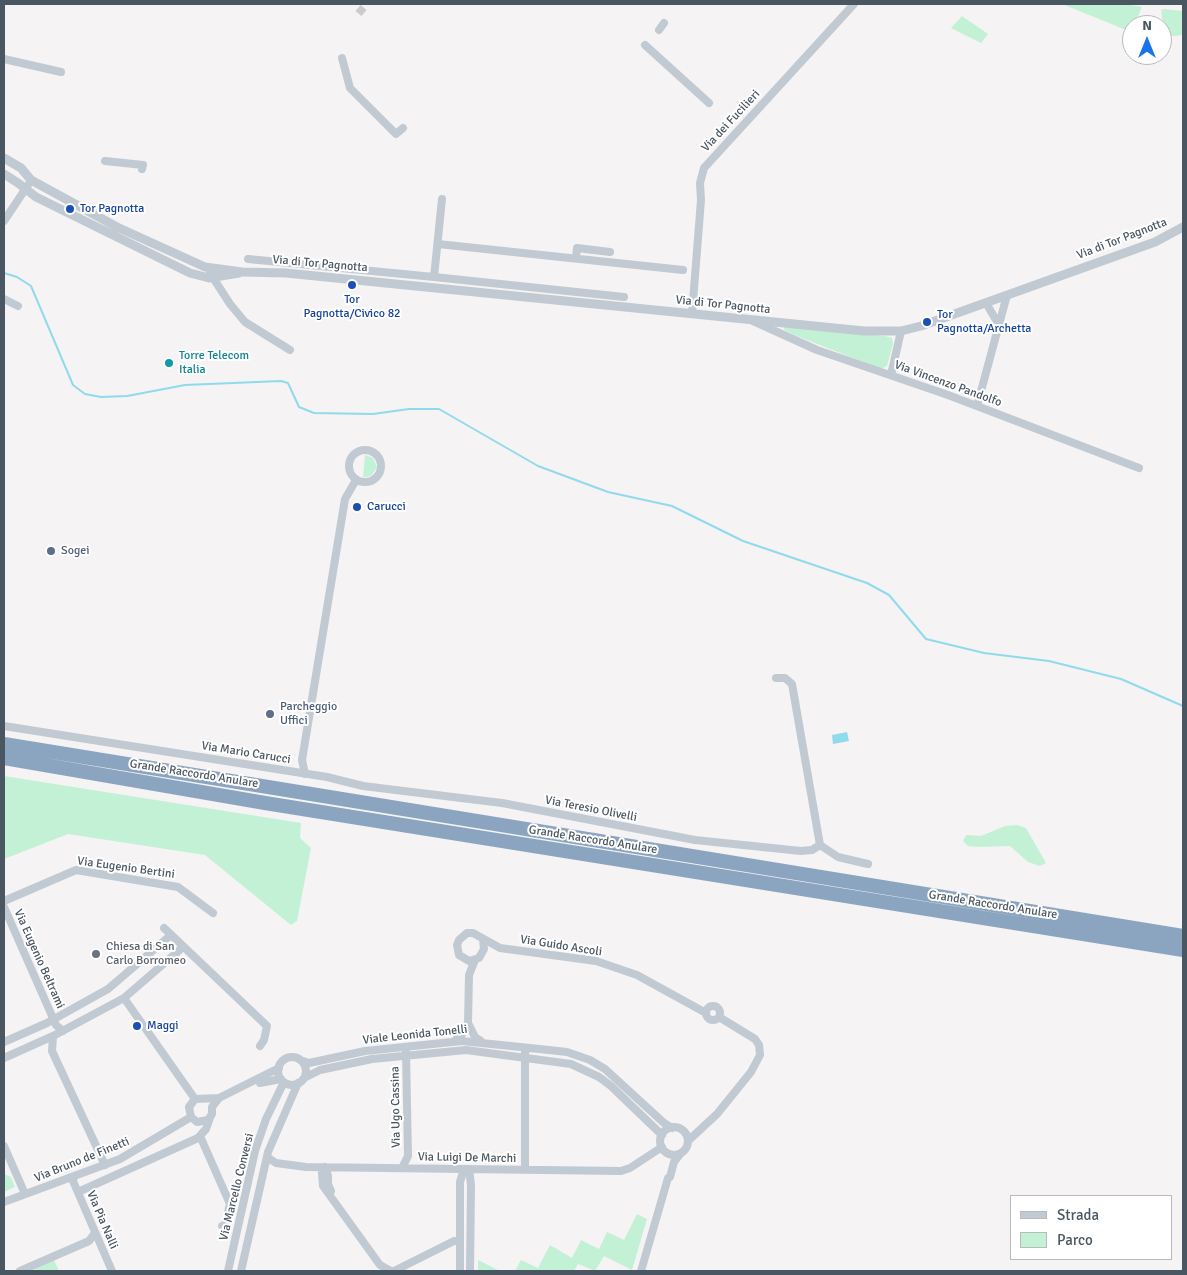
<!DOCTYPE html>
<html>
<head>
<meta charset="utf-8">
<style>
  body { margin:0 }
  #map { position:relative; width:1187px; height:1275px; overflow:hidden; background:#f5f3f3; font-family:Signika,sans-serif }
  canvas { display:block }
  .frame { position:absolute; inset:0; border:5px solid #4a5661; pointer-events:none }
  .legend { position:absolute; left:1010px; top:1195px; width:162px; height:65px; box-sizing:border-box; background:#fff; border:1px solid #b7bbc0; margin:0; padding:6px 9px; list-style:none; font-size:15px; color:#4a5661 }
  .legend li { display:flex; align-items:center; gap:10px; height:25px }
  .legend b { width:25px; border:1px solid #b7bbc0 }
  .north { position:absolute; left:1122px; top:15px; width:50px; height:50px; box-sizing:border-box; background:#fff; border:1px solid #b7bbc0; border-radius:50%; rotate:0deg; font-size:14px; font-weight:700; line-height:20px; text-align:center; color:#4a5661 }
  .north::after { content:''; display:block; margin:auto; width:18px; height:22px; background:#1a73e8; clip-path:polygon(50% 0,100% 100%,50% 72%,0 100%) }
</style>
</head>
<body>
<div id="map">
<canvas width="1187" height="1275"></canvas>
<div class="frame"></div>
<ul class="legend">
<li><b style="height:6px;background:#c1cad2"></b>Strada</li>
<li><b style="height:14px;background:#c3f1d5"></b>Parco</li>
</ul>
<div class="north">N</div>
</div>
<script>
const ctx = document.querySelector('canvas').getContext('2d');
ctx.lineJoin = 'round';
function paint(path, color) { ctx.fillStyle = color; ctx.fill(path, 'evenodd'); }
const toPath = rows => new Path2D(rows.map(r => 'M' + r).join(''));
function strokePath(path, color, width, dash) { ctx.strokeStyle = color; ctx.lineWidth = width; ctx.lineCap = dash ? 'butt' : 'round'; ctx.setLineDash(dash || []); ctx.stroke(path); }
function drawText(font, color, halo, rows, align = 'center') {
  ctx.font = font + ' Signika,sans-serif'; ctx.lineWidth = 4; ctx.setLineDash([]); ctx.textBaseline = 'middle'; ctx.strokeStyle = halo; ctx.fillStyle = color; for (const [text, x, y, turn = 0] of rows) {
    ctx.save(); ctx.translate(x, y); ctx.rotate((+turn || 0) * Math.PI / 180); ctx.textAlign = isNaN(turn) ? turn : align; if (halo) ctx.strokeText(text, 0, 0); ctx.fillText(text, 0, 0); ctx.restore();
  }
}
paint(toPath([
  [1062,4,1126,4,1142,7,1131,32],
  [1164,9,1183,11,1183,35,1165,37,1161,10],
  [962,16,988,34,981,43,951,28],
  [784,327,885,336,892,338,893,344,887,366,881,369,797,336,784,330],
  [365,455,373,458,377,467,372,475,367,477,363,477],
  [4,776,301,823,300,838,311,848,297,921,291,925,205,855,68,834,4,859],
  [1017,825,1026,828,1046,863,1040,866,1028,862,1010,846,978,847,968,846,963,841,966,835,981,836,1005,826],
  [4,1174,11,1177,15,1187,4,1192],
  [637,1214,647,1219,632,1270,604,1256,595,1271,578,1264,574,1271,515,1271,521,1260,538,1268,550,1245,572,1258,581,1240,599,1249,607,1232,624,1240],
  [54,1260,59,1271,36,1271,34,1268],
  [478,1260,500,1271,478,1271]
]), '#c3f1d5');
paint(toPath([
  [847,732,849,741,833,744,832,735]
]), '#90daee');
strokePath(toPath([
  [4,273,17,277,31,286,73,385,85,394,101,397,127,396,185,385,281,381,288,383,299,407,314,413,373,414,409,409,439,409,538,466,608,492,672,506,743,541,867,583,889,595,926,639,984,653,1049,661,1121,679,1183,706]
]), '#90daee', 2);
strokePath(toPath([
  [358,8,364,13]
]), '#caccce', 8, [8, 4]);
strokePath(toPath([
  [659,30,664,23],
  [645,45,709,103],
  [342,58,350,88,396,134,403,128],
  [4,59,61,72],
  [105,161,143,165,142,169],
  [4,221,28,185],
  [438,244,683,270],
  [576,258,577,248,610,252],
  [248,259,434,277,442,199],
  [210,273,230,304,245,322,290,350],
  [434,277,624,297],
  [4,299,18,306],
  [986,303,999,325],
  [692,314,701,200,700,183,704,168,854,4],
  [753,321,817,350,948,395,1139,468],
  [891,375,901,331],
  [977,406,1007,295],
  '349 466a16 16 0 1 1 32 0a16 16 0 1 1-32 0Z',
  [776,678,785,678,792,684,820,845],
  [4,726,327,777,363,786,502,803,695,840,801,851,812,850,820,845,838,857,868,864],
  [305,774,302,760,345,499,356,480],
  [4,901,76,870,178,887,213,913],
  [4,907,56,1025,63,1031],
  [164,928,267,1026,264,1040,260,1046],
  [483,939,484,949,479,958,469,961,459,955,457,945,459,940,467,933,473,933,500,948,596,961,637,975,706,1013],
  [475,960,469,975,468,1023,475,1037,481,1041],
  [124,998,195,1099],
  '706 1013a7 7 0 1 1 14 0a7 7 0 1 1-14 0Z',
  [53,1036,52,1051,105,1165],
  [454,1041,461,1036,468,1023],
  [4,1042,47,1023,108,989,171,935],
  '278 1071a14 14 0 1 1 28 0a14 14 0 1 1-28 0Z',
  [4,1058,53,1036,124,998,183,947],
  [303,1061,309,1063,365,1051,462,1041,530,1048],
  [304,1078,320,1070,372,1059,466,1050,571,1064,599,1077,611,1086,662,1135],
  [260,1083,281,1079],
  [219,1098,212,1107,212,1114,208,1120,197,1122,191,1117,189,1107,195,1099,219,1098,279,1068],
  '660 1141a14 14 0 1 1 28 0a14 14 0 1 1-28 0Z',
  [200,1136,230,1204,225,1225,222,1226],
  [689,1140,717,1114,751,1072,760,1055,759,1045,755,1039,719,1017],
  [4,1146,25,1194],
  [267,1157,276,1163,306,1167,621,1171,630,1168,662,1147],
  [325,1167,322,1173,323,1186,380,1265,391,1271],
  [325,1167,328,1176,328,1184,331,1191],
  [402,1168,408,1156,406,1051],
  [469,1169,471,1185,470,1271],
  [525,1169,525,1050,530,1048,567,1052,590,1060,605,1069,664,1123,672,1128],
  [74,1177,73,1181,112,1271],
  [78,1192,198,1138,206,1129,210,1118],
  [4,1202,120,1159,191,1117],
  [20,1271,89,1241,95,1233],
  [228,1271,255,1151,266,1119,284,1082],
  [241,1271,268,1152,298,1083],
  [394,1271,454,1241,460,1241],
  [460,1271,460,1182,464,1169],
  [641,1271,668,1178,670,1177,674,1162,680,1154]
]), '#c1cad2', 8);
strokePath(toPath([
  [4,158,21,168,31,180,64,198,117,227,205,267,242,272,286,273,864,331,901,331,921,326,1155,242,1183,227],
  [4,174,18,183,36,197,190,273,209,278,239,273]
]), '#c1cad2', 9);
strokePath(toPath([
  [4,744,1183,936],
  [4,758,265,803,1183,950]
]), '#8ba5c1', 14);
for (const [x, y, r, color] of [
  [70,209,5,"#1a4fb4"],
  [352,285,5,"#1a4fb4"],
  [927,322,5,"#1a4fb4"],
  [169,363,5,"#0f9aa8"],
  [357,507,5,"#1a4fb4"],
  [51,551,5,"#5c6f8a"],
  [270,714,5,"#5c6f8a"],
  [96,954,5,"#6b7280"],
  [137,1026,5,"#1a4fb4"]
]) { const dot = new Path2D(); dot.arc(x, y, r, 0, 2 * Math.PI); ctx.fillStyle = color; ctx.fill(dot); strokePath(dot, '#fff', 2); }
drawText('12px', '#4a5661', '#fff', [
  ["Via dei Fucilieri",731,121,-47],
  ["Via di Tor Pagnotta",1122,239,-21],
  ["Via di Tor Pagnotta",320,264,5],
  ["Via di Tor Pagnotta",723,305,6],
  ["Via Vincenzo Pandolfo",948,384,20],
  ["Via Mario Carucci",246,753,9],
  ["Grande Raccordo Anulare",194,774,9],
  ["Via Teresio Olivelli",591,809,11],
  ["Grande Raccordo Anulare",593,840,9],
  ["Via Eugenio Bertini",126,868,8],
  ["Grande Raccordo Anulare",993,905,9],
  ["Via Guido Ascoli",561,946,9],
  ["Via Eugenio Beltrami",39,959,66],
  ["Viale Leonida Tonelli",415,1035,-6],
  ["Via Ugo Cassina",396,1107,-91],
  ["Via Luigi De Marchi",467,1158,1],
  ["Via Bruno de Finetti",82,1160,-22],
  ["Via Marcello Conversi",237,1187,-76],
  ["Via Pia Nalli",102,1220,67]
]);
drawText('12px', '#164399', '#fff', [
  ["Tor Pagnotta",80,209],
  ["Tor",352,300,"center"],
  ["Pagnotta/Civico 82",352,314,"center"],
  ["Tor",937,315],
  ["Pagnotta/Archetta",937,329],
  ["Carucci",367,507],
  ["Maggi",147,1026]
], 'left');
drawText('12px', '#0d838f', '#fff', [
  ["Torre Telecom",179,356],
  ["Italia",179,370]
], 'left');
drawText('12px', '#4e5e75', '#fff', [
  ["Sogei",61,551],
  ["Parcheggio",280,707],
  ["Uffici",280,721]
], 'left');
drawText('12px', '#5b616d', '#fff', [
  ["Chiesa di San",106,947],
  ["Carlo Borromeo",106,961]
], 'left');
</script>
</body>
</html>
